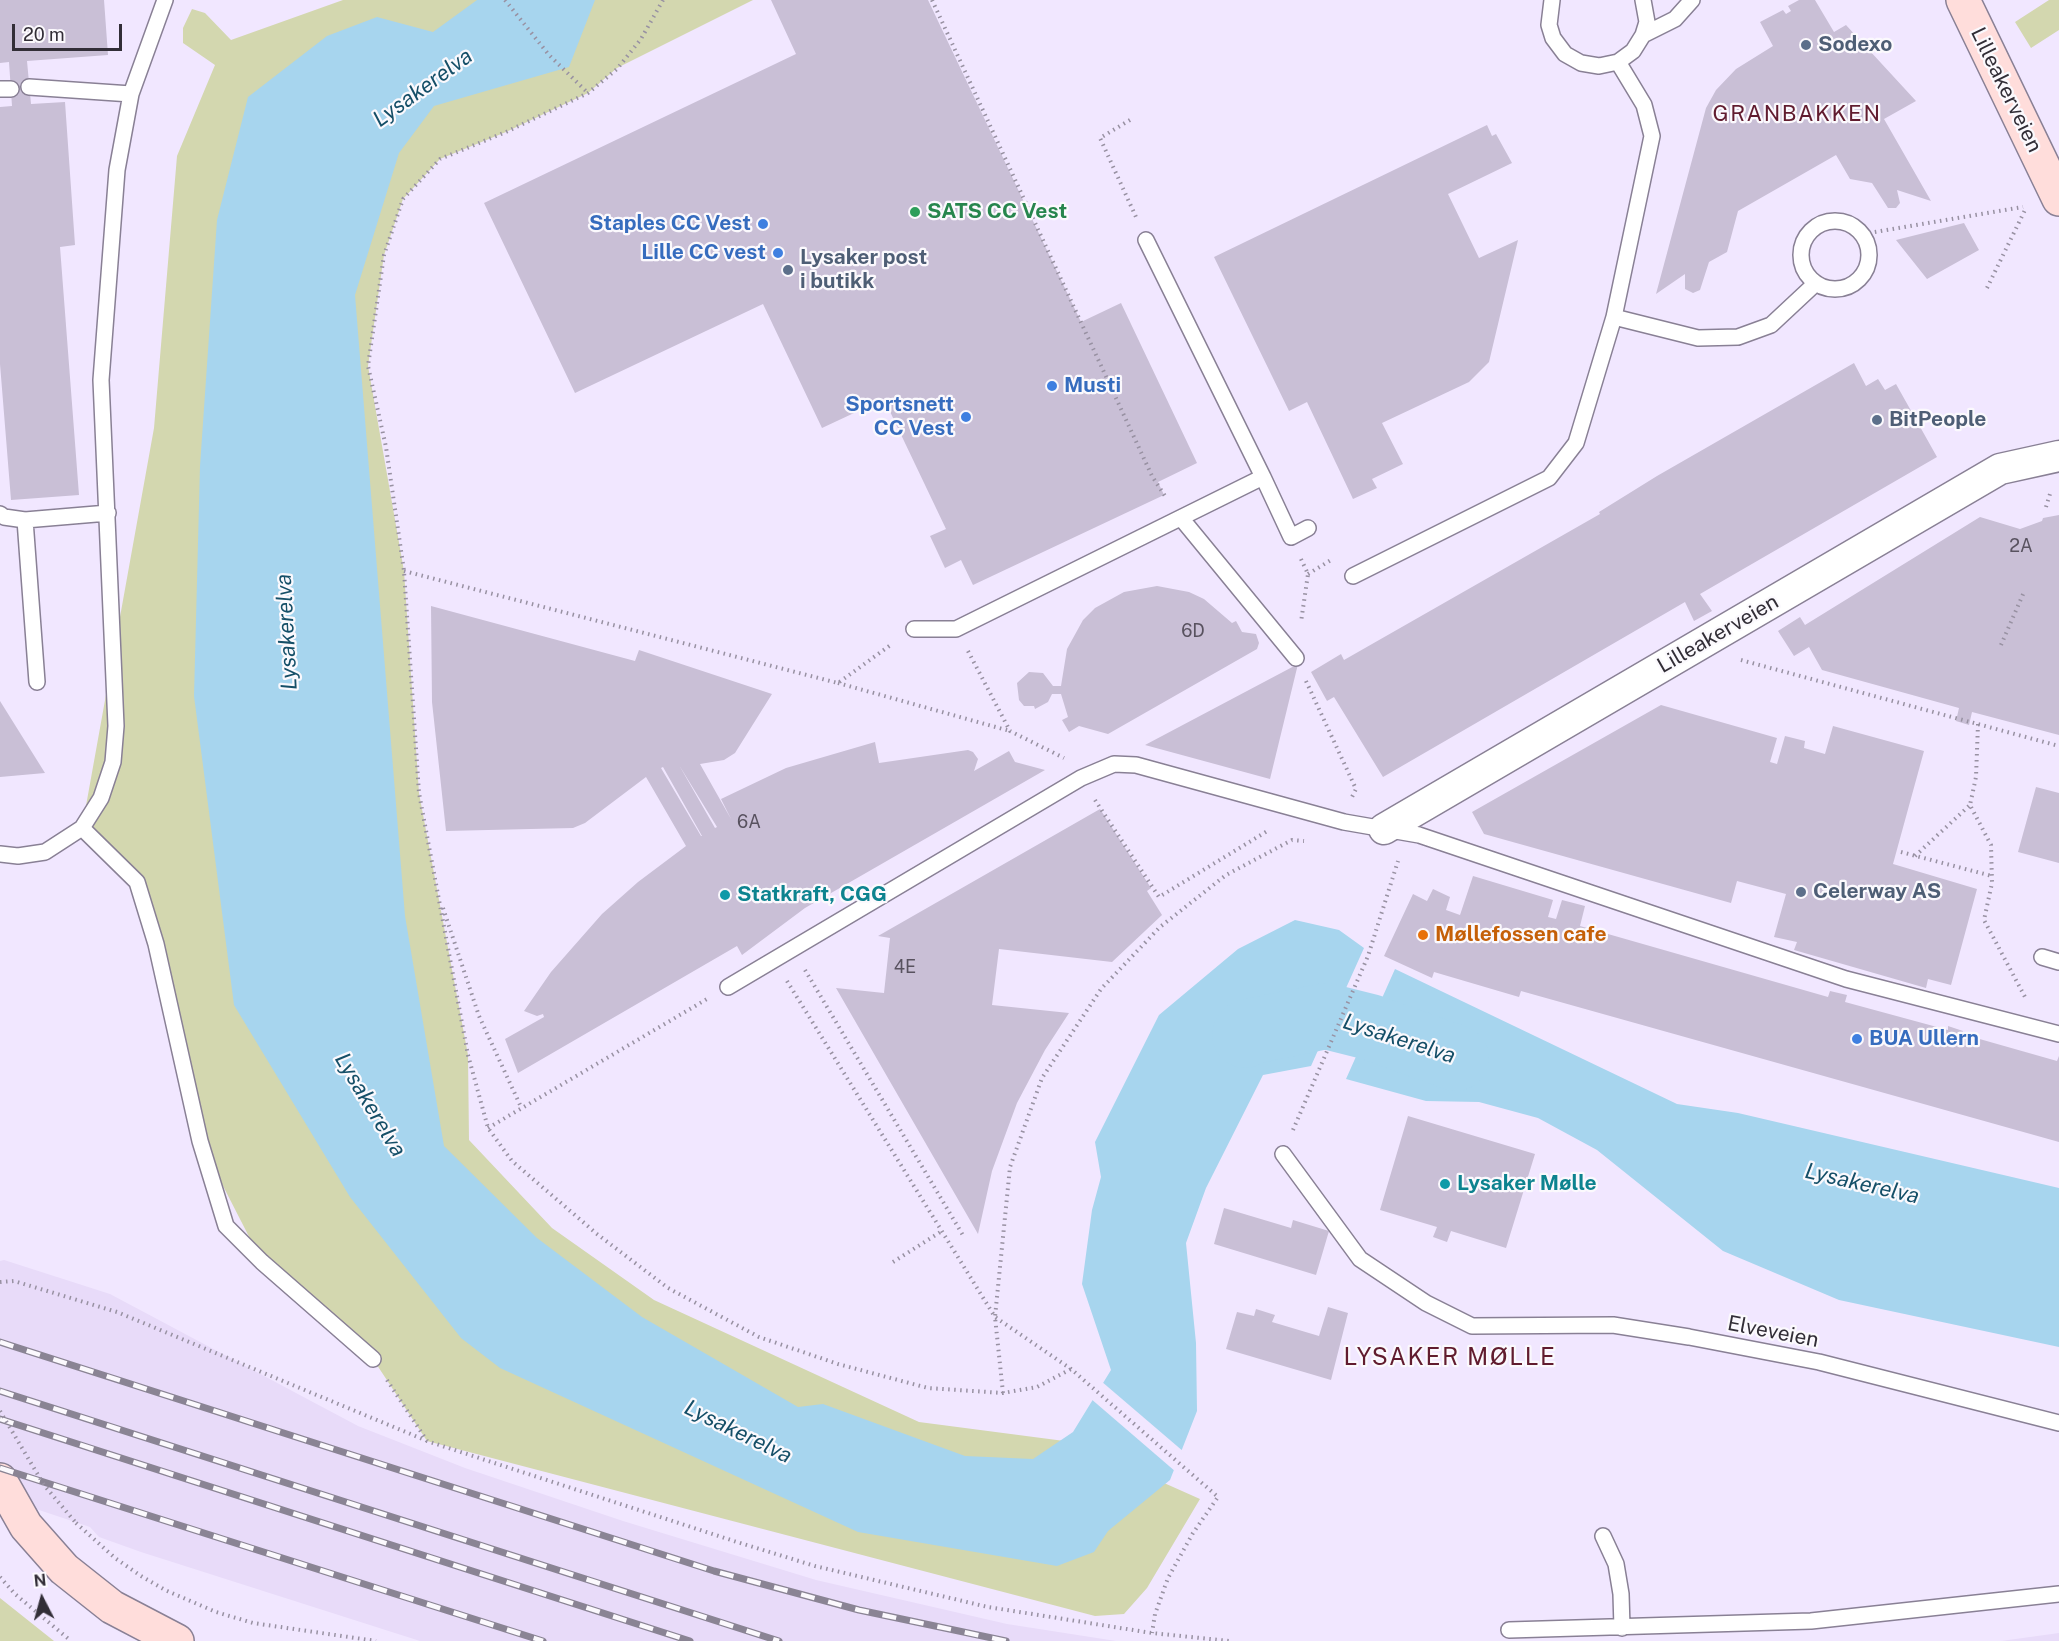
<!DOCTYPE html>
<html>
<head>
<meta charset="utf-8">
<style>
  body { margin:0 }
  #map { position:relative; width:2059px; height:1641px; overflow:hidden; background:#f1e7ff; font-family:"Public Sans",sans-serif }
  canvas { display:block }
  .north { position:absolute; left:12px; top:1569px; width:60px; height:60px; -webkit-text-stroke:4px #fbf9fd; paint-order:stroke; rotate:354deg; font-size:16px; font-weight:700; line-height:24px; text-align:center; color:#322e37 }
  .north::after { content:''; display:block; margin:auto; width:21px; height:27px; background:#322e37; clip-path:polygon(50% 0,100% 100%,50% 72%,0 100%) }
  .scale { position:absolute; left:12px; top:24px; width:110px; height:27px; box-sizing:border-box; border:3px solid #322e37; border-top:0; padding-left:8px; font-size:18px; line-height:21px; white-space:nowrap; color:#322e37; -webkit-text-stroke:4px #fbf9fd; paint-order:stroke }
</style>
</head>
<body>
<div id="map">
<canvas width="2059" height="1641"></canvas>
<div class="north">N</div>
<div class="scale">20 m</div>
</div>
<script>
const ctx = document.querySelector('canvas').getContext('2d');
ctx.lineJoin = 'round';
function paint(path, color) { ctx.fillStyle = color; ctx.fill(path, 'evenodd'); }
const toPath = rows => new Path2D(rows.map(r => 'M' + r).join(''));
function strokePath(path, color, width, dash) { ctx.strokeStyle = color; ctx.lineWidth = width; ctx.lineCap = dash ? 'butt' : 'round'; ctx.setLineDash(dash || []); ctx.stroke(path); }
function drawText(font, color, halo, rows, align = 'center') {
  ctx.font = font + ' "Public Sans",sans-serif'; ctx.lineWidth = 4.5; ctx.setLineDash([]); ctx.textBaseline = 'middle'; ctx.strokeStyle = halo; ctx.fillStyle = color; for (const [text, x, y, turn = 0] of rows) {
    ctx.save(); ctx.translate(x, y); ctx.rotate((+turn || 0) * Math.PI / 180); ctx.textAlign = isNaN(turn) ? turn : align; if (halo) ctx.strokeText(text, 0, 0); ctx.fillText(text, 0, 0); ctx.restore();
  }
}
paint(toPath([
  [4,1260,110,1294,358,1426,465,1468,623,1521,816,1580,1007,1624,1116,1641,420,1641,141,1552,99,1537,90,1527,0,1497,0,1261],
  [2059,1633,2059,1641,2001,1641]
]), '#e8dbf9');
paint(toPath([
  [343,0,753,0,617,68,588,93,506,132,440,159,403,199,384,255,368,366,404,571,419,793,468,1055,469,1140,552,1228,654,1300,919,1422,1072,1442,1200,1499,1147,1588,1124,1614,1095,1616,427,1441,373,1359,262,1262,200,1141,137,882,82,828,154,428,177,156,215,65,183,43,183,28,192,9,205,13,231,40],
  [2049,0,2059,0,2059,30,2031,48,2015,22],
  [0,1598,54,1641,0,1641]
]), '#d3d7af');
paint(toPath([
  [477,0,595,0,569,67,434,106,399,153,355,295,405,916,444,1146,537,1238,642,1317,798,1407,823,1404,965,1456,1033,1459,1073,1432,1111,1370,1082,1284,1092,1210,1101,1177,1095,1142,1159,1015,1238,949,1295,920,1339,930,1364,948,1311,1066,1263,1075,1206,1188,1186,1243,1196,1343,1197,1411,1170,1480,1108,1531,1094,1552,1057,1566,858,1532,500,1368,461,1338,350,1197,234,1005,194,696,200,466,217,220,248,97,327,36,377,17,433,32],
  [1395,969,1677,1104,1738,1113,2059,1188,2059,1347,1839,1300,1723,1251,1597,1150,1538,1118,1479,1102,1426,1101,1346,1079]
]), '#a7d5ee');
paint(toPath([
  [1101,1381,1184,1452,1176,1472,1090,1398]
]), '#f1e7ff');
strokePath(toPath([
  [1245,1035,1248,1032,1326,1016,1370,1027,1456,1058]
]), '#a7d5ee', 66);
paint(toPath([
  [0,0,104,0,108,55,27,61,31,104,65,102,75,245,60,247,79,495,11,500,0,364,0,107,12,106,9,62,0,63],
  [771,0,928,0,1081,322,1121,303,1197,463,1158,482,1164,495,973,585,961,560,945,568,930,536,946,529,884,399,822,428,763,304,575,393,484,203,796,54],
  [1799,0,1815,0,1834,32,1846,25,1916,101,1884,119,1931,201,1897,190,1900,203,1896,208,1888,208,1872,183,1850,179,1836,155,1738,211,1727,252,1709,262,1700,290,1693,293,1685,289,1685,274,1656,294,1706,108,1716,90,1736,69,1773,46,1760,22,1783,10,1786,14,1791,11,1788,6],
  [1487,125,1492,136,1496,134,1512,163,1448,194,1479,258,1518,240,1489,362,1469,382,1382,423,1403,464,1372,479,1377,488,1353,499,1307,402,1289,411,1214,257],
  [1964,223,1979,250,1927,279,1896,240],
  [1854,363,1866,386,1878,379,1885,390,1896,384,1937,457,1700,594,1712,611,1694,621,1685,602,1383,777,1334,697,1327,701,1311,672,1341,654,1344,660,1600,514,1599,512,1657,476],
  [2059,515,2059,735,1972,712,1969,725,1956,721,1959,708,1822,670,1809,647,1794,656,1778,631,1800,617,1805,625,1980,517,2020,529,2042,521,2043,518],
  [1157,586,1189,592,1204,599,1232,623,1236,621,1242,632,1256,634,1259,643,1257,649,1108,734,1079,726,1069,732,1062,720,1068,717,1061,694,1052,694,1048,702,1035,709,1034,706,1024,706,1019,700,1017,683,1029,672,1043,673,1053,686,1061,686,1067,649,1083,620,1095,608,1124,592],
  [431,606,635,661,639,650,772,694,735,753,724,760,700,764,731,819,721,799,786,768,875,742,879,763,968,750,973,752,978,759,974,771,1009,751,1015,762,1045,770,805,908,742,955,737,946,518,1073,505,1039,544,1017,543,1014,537,1016,524,1011,551,972,602,914,638,882,686,846,646,777,585,823,573,828,446,831,432,702],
  [679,765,717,827,715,828],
  [663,767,702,836,701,836,661,768],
  [1298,664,1270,779,1145,745],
  [0,701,45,773,0,777],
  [1661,705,1777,738,1770,762,1777,764,1785,736,1805,741,1804,748,1825,754,1833,726,1924,751,1893,864,1977,889,1951,985,1928,979,1926,988,1794,950,1797,942,1774,937,1786,894,1737,881,1731,903,1484,834,1472,812],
  [2036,787,2059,793,2059,863,2018,852],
  [1100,809,1151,888,1147,891,1162,915,1112,962,999,949,992,1005,1069,1013,1045,1050,1017,1103,992,1171,978,1234,836,988,884,993,890,938,878,936],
  [1473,876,1553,900,1548,917,1556,919,1562,900,1585,906,1580,926,1828,997,1830,991,1847,995,1845,1002,1948,1030,1948,1026,1963,1031,1962,1034,2057,1061,2059,1056,2059,1142,1521,991,1519,997,1434,972,1432,978,1384,956,1413,894,1427,901,1433,889,1450,897,1446,910,1460,915],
  [1408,1116,1535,1154,1506,1248,1451,1231,1447,1242,1433,1237,1437,1227,1380,1210],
  [1224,1208,1291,1228,1293,1220,1329,1231,1316,1275,1214,1244],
  [1328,1307,1348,1313,1331,1380,1226,1349,1237,1312,1254,1316,1256,1309,1275,1315,1272,1322,1319,1336]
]), '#c9bfd6');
const service = toPath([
  [1552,0,1549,25,1553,38,1565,54,1581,63,1599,66,1618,62,1633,51,1643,35,1647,22,1643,0],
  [1643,35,1675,19,1692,0],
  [29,87,131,94],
  [0,89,11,89],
  '1801 255a34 34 0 1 1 68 0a34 34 0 1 1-68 0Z',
  [1614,317,1698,338,1738,337,1771,325,1816,283],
  [1263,477,1291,537,1308,528],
  [0,514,4,517,25,520,108,513],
  [1181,518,1296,658],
  [25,520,37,682],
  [1353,576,1549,478,1576,443,1614,317,1652,136,1644,105,1618,62],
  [914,629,956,629,1263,477,1146,240],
  [82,828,137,882,156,944,200,1141,226,1226,262,1262,373,1359],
  [0,854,18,856,45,852,82,828,101,798,113,762,116,726,101,380,117,170,131,94,165,0],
  [2042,957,2059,962],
  [728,987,1081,778,1114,764,1136,765,1344,822,1419,835,1846,979,2059,1034],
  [1283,1154,1360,1259,1426,1303,1472,1326,1613,1325,1689,1337,1819,1362,2059,1423],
  [1603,1536,1616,1564,1621,1594,1622,1628],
  [1509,1630,1811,1621,2059,1594]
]);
const minor = toPath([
  [1384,829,2000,469,2059,456]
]);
const secondary = toPath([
  [1963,0,2059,199],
  [0,1480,26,1526,64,1569,112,1607,177,1641]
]);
strokePath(service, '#898095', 18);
strokePath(minor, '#898095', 33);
strokePath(secondary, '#898095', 36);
strokePath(toPath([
  [505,0,549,55,588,93],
  [663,0,641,39,617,69,588,93,506,132,440,159,403,199,384,255,368,366,386,447,404,571,419,793,468,1055,488,1128,512,1161,597,1234,668,1288,759,1337,838,1364,928,1388,1003,1393,1037,1387,1071,1369],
  [932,0,1152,476,1165,496],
  [1130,120,1100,138,1136,217],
  [1863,234,2023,207],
  [1987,288,2025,210],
  [2046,507,2050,494],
  [1301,559,1308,574,1301,622],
  [404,571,838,683,892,644],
  [1308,574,1331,560],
  [2001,645,2024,592],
  [968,651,1010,731,1064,758],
  [1741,660,2059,746],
  [1306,681,1356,789,1352,797],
  [838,683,1010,731],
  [1978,724,1976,777,1970,805,1991,845,1992,883,1984,920,2025,997],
  [1095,800,1159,897,1269,830],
  [1901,852,1992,876],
  [1915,856,1970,805],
  [443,908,479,1016,521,1107],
  [805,970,964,1237],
  [787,981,995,1317,1071,1369,1218,1497,1193,1533,1168,1578,1155,1614,1152,1633],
  [488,1128,707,999],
  [1293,1130,1368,956,1398,861],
  [893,1262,942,1231],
  [0,1282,14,1281,117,1312,425,1440],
  [387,1380,427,1441,737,1542,815,1566,988,1607,1152,1633,1229,1641],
  [1003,1393,995,1317,1010,1167,1042,1078,1101,989,1160,927,1226,875,1292,840,1304,841],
  [76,1523,115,1558,141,1576,165,1590,216,1612,253,1623,376,1641],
  [0,1577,15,1594,71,1641]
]), '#9891a2', 4, [1.5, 4.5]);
strokePath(service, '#fff', 15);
strokePath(minor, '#fff', 30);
strokePath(secondary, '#ffdddb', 33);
const rail = toPath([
  [0,1342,714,1571,859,1610,1006,1641],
  [0,1391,779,1641],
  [0,1419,690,1641],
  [0,1468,543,1641]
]);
strokePath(rail, '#8a8494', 7);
strokePath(rail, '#fbf9fd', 4.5, [14]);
strokePath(toPath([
  [0,1411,44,1485,76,1523]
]), '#9891a2', 4, [1.5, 4.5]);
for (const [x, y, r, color] of [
  [1806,45,6,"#5c6f8a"],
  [915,212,6,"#2e9e5b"],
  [763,224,6,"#3f7fe0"],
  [778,253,6,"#3f7fe0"],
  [788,270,6,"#5c6f8a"],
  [1052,386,6,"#3f7fe0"],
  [966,417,6,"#3f7fe0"],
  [1877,420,6,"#5c6f8a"],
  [1801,892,6,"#5c6f8a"],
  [725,895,6,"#0f9aa8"],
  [1423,935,6,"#e8710a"],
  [1857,1039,6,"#3f7fe0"],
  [1445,1184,6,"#0f9aa8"]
]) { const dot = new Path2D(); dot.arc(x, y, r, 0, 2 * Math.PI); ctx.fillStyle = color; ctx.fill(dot); strokePath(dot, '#fbf9fd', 2); }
drawText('18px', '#58525f', null, [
  ["2A",2021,546],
  ["6D",1193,631],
  ["6A",749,822],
  ["4E",905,967]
]);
drawText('bold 21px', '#4e5e75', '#fbf9fd', [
  ["Sodexo",1818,45],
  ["Lysaker post",800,258],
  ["i butikk",800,282],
  ["BitPeople",1889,420],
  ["Celerway AS",1813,892]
], 'left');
drawText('21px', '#322e37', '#fbf9fd', [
  ["Lilleakerveien",2006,90,64],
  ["Lilleakerveien",1718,634,-30],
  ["Elveveien",1773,1332,11]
]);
drawText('bold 21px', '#27864d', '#fbf9fd', [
  ["SATS CC Vest",927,212]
], 'left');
drawText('bold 21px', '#366cbe', '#fbf9fd', [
  ["Staples CC Vest",751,224],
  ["Lille CC vest",766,253],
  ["Musti",1064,386,"left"],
  ["Sportsnett",954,405],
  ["CC Vest",954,429],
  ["BUA Ullern",1869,1039,"left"]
], 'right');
drawText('bold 21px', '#0d838f', '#fbf9fd', [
  ["Statkraft, CGG",737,895],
  ["Lysaker Mølle",1457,1184]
], 'left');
drawText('bold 21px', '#c56008', '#fbf9fd', [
  ["Møllefossen cafe",1435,935]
], 'left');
drawText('italic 22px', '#154f68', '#fbf9fd', [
  ["Lysakerelva",423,88,-36],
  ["Lysakerelva",287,632,-93],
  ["Lysakerelva",1399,1039,18],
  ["Lysakerelva",370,1105,59],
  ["Lysakerelva",1862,1184,13],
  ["Lysakerelva",738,1432,26]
]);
ctx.letterSpacing = '1.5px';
drawText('22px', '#611c2f', '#fbf9fd', [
  ["GRANBAKKEN",1797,114]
]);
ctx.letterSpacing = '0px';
ctx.letterSpacing = '1.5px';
drawText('24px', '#611c2f', '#fbf9fd', [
  ["LYSAKER MØLLE",1450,1358]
]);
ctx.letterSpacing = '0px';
</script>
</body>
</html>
